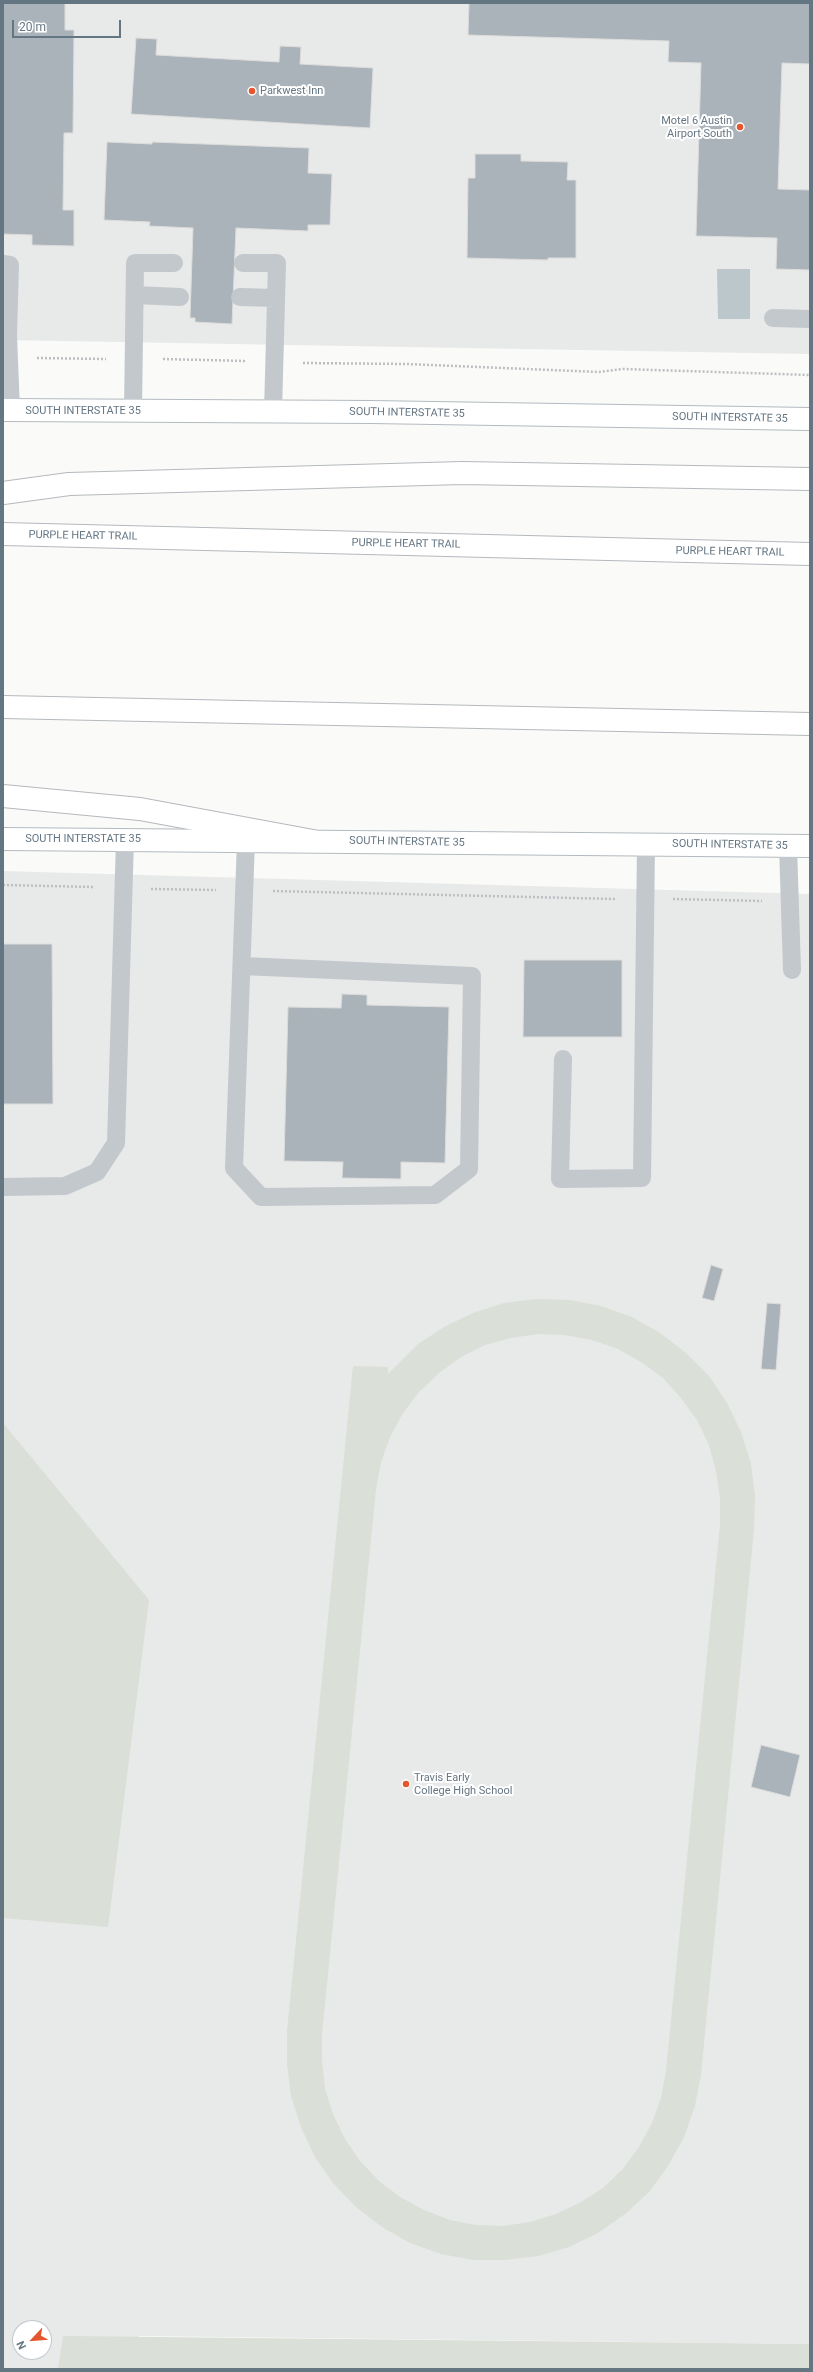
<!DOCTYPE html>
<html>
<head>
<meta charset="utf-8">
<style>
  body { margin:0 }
  #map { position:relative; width:813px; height:2372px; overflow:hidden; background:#fafaf8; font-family:Roboto,sans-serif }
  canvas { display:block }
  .frame { position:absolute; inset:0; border:4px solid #657683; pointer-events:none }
  .north { position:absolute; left:12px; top:2320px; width:40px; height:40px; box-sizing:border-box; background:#fff; border:1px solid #c1c8cd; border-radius:50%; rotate:244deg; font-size:11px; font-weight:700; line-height:16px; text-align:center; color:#657683 }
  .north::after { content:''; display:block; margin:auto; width:14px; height:18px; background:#e4572e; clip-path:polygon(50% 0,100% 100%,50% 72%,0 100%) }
  .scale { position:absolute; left:12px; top:20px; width:109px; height:18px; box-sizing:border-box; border:2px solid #657683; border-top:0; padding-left:5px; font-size:12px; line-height:14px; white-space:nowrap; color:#657683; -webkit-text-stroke:3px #fff; paint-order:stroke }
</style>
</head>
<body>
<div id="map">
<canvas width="813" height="2372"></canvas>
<div class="frame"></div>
<div class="north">N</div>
<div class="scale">20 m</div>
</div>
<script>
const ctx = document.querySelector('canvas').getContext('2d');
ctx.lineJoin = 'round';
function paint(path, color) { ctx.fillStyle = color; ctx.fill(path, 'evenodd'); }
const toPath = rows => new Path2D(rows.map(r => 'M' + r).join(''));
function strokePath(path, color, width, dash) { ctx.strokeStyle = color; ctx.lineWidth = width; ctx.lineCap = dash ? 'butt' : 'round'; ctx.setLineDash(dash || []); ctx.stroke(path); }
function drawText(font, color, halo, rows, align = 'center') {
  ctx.font = font + ' Roboto,sans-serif'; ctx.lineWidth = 4; ctx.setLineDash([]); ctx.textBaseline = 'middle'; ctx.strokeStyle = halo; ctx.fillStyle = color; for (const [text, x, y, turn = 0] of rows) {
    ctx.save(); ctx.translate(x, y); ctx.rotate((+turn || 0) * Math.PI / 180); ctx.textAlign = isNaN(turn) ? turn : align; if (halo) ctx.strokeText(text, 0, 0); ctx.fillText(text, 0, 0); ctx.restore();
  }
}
paint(toPath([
  [3,3,810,3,810,354,3,340],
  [3,871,810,894,810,2344,139,2336,135,2369,3,2369],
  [20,2328,44,2328,44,2352,20,2352]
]), '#e8e9e9');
paint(toPath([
  [537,1299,569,1300,601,1306,632,1317,660,1333,686,1353,709,1376,727,1403,741,1432,751,1464,755,1496,754,1529,701,2074,695,2106,684,2137,668,2166,649,2192,625,2214,598,2233,569,2247,538,2256,505,2260,473,2260,441,2254,410,2243,382,2227,356,2207,333,2183,315,2157,301,2127,291,2096,287,2063,287,2031,353,1366,388,1367,388,1374,417,1345,444,1327,473,1313,504,1303],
  [538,1334,565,1335,592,1340,618,1349,641,1362,663,1378,681,1398,697,1420,709,1445,716,1471,720,1498,720,1525,666,2071,661,2098,652,2123,639,2147,623,2169,603,2188,581,2202,556,2214,530,2222,503,2226,476,2225,450,2220,424,2210,400,2197,379,2181,360,2161,345,2139,333,2114,325,2089,322,2061,322,2034,376,1489,381,1462,390,1437,403,1413,419,1392,439,1373,461,1357,485,1345,511,1338],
  [3,1423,149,1600,108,1927,3,1918],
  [63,2336,810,2344,810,2369,58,2369]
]), '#dadfd7');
paint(toPath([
  [717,269,750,269,750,319,718,319]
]), '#bbc7cb');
const building = toPath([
  [3,3,65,3,65,30,74,30,73,133,64,133,63,210,74,210,74,246,32,245,32,235,3,234,3,3],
  [469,3,810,3,810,64,782,63,778,189,810,190,810,270,776,269,777,238,696,236,701,63,668,62,669,41,468,35,469,3],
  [136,38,157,39,156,55,279,62,280,46,301,47,300,64,373,68,370,128,131,114,136,38],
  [107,142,152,144,152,142,309,148,308,173,332,174,330,225,308,225,308,231,236,228,232,324,195,322,195,318,190,318,193,228,149,226,150,222,104,220,107,142],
  [475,154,521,154,521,161,568,162,567,180,576,180,576,258,548,258,548,260,467,258,468,178,475,178,475,154],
  [3,944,52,944,53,1104,3,1104,3,944],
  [524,960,622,960,622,1037,523,1037,524,960],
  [342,994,367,995,367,1005,449,1007,445,1163,401,1162,401,1179,342,1178,343,1162,284,1161,288,1007,341,1008,342,994],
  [711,1265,723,1269,714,1301,702,1298,711,1265],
  [767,1303,781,1304,776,1370,761,1369,767,1303],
  [761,1745,800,1755,790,1797,751,1787,761,1745]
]);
paint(building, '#aab3b9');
strokePath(building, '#dcdcda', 1);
const secondary = toPath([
  [3,410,371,412,810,419],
  [3,839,810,846]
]);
const highway = toPath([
  [3,493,69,484,462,473,810,479],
  [3,534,810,554],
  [3,707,810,724],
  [3,796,140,809,313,841]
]);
strokePath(secondary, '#b3babf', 24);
strokePath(highway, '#b4b9bd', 24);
strokePath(toPath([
  [37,358,106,359],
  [163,359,246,361],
  [303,363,407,364,598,372,623,369,810,375],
  [3,885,94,887],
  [151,889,216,890],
  [273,891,616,899],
  [673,899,762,901]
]), '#bbbfc2', 2.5, [2, 2]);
strokePath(toPath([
  [243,263,277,263,273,412],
  [3,264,10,265,8,335,11,411],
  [135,295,180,297],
  [240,297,276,298],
  [773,318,810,319],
  [133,411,135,263,174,263],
  [788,846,792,970],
  [242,966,472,976,469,1169,435,1195,261,1197,234,1168,246,841],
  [563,1059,560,1179,642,1178,646,844],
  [3,1187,65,1186,97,1172,116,1143,125,839]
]), '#c3c8cc', 18);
strokePath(secondary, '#fff', 22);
strokePath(highway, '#fff', 22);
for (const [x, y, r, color] of [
  [252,91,4,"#e4572e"],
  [740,127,4,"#e4572e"],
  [406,1784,4,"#e4572e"]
]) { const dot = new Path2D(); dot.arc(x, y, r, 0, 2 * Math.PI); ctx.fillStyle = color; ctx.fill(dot); strokePath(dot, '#fff', 1.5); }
drawText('11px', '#657683', '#fff', [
  ["Parkwest Inn",260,91],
  ["Motel 6 Austin",732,121,"right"],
  ["Airport South",732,134,"right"],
  ["Travis Early",414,1778],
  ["College High School",414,1791]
], 'left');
drawText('11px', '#657683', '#fff', [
  ["SOUTH INTERSTATE 35",83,411],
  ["SOUTH INTERSTATE 35",407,413,1],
  ["SOUTH INTERSTATE 35",730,418,1],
  ["PURPLE HEART TRAIL",83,536,1],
  ["PURPLE HEART TRAIL",406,544,1],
  ["PURPLE HEART TRAIL",730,552,1],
  ["SOUTH INTERSTATE 35",83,839],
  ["SOUTH INTERSTATE 35",407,842,1],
  ["SOUTH INTERSTATE 35",730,845,1]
]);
</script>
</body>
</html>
